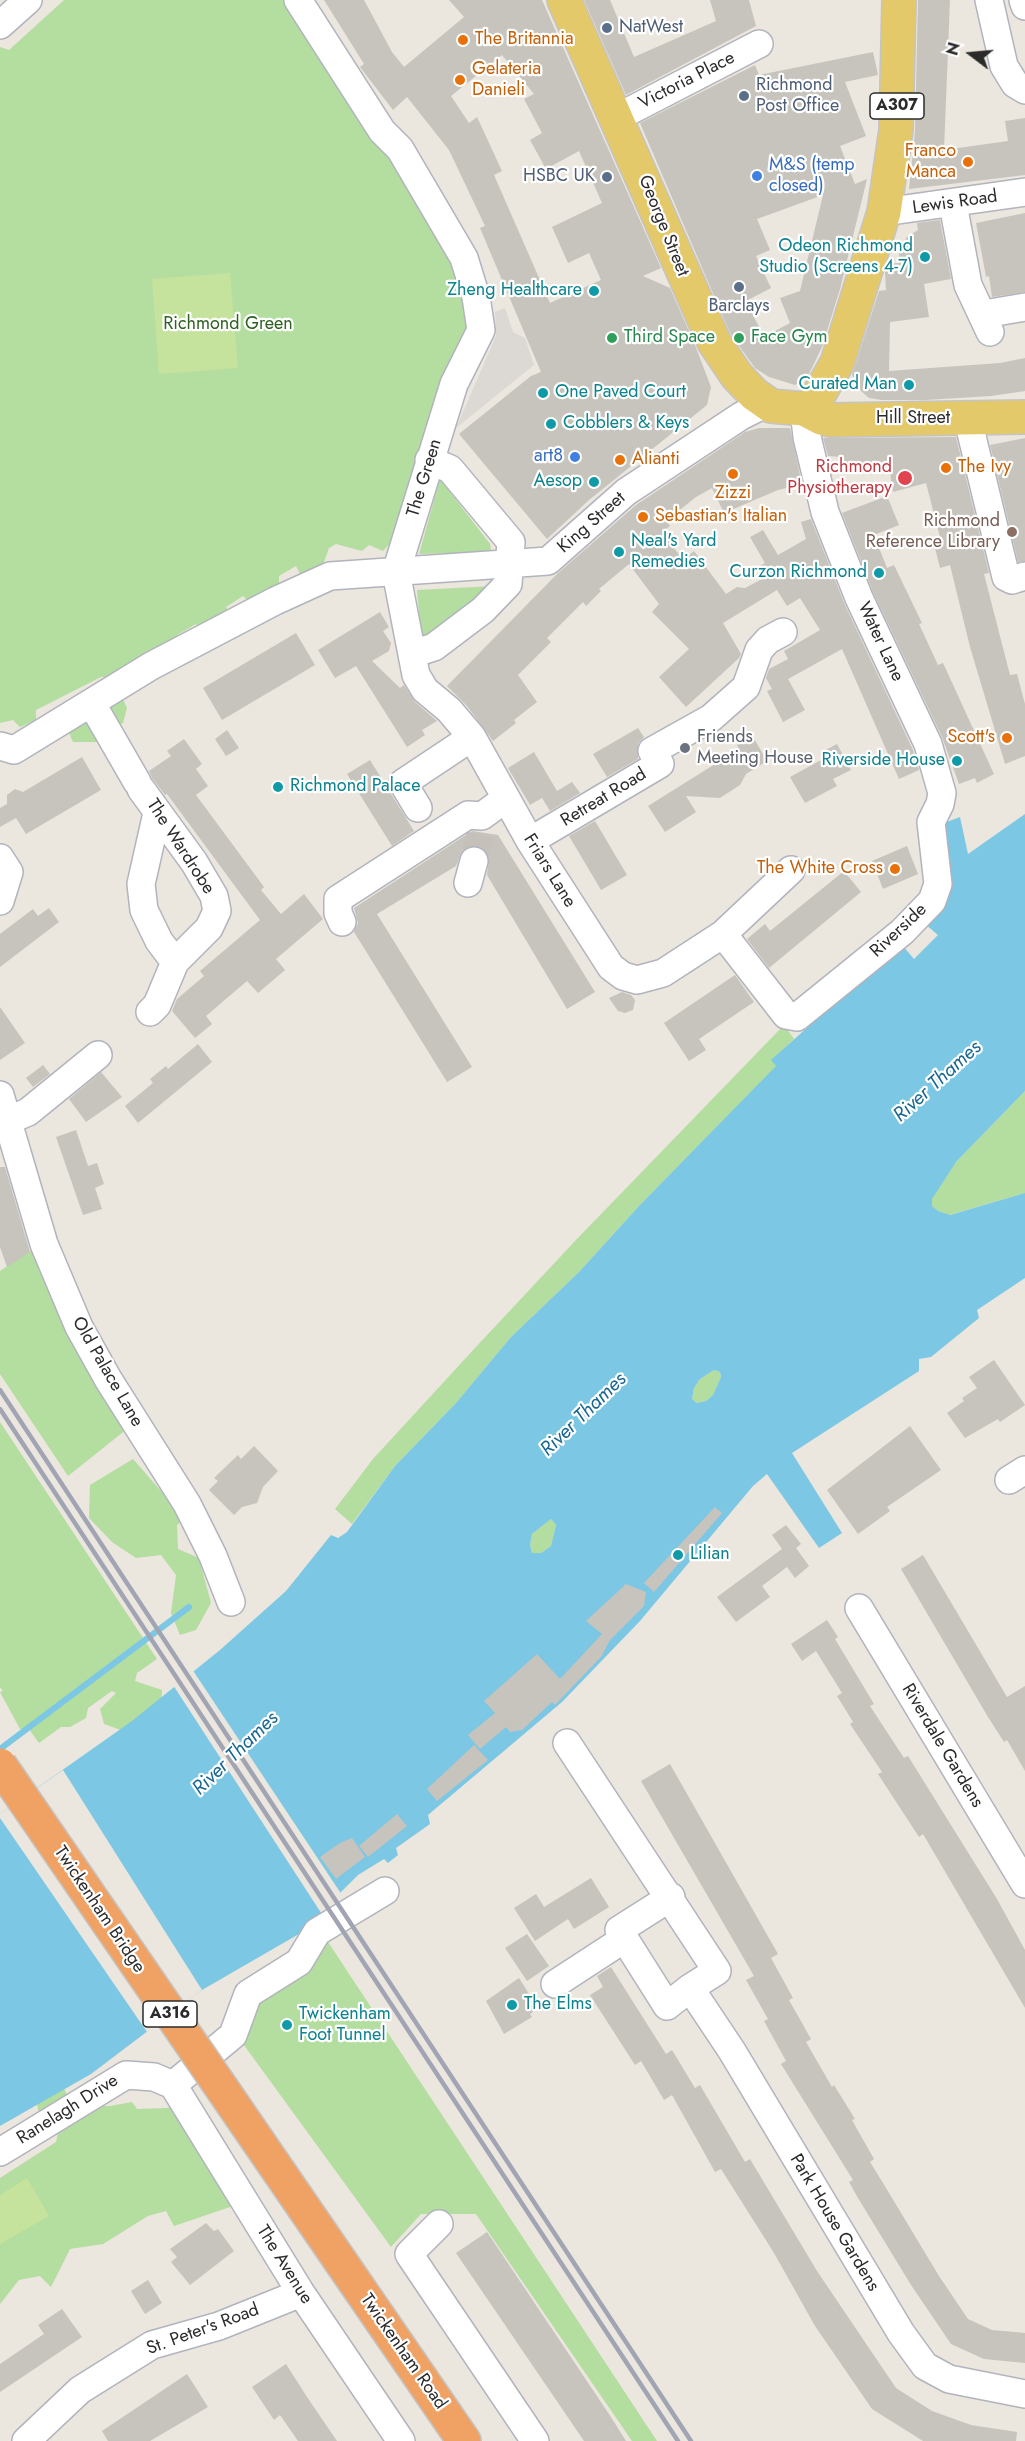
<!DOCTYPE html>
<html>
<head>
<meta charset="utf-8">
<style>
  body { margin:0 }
  #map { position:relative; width:1025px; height:2441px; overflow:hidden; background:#ebe6de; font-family:Jost,sans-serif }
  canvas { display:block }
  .north { position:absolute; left:941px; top:24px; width:60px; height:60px; -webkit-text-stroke:4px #fff; paint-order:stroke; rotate:286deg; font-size:16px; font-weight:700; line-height:24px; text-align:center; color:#2b2b2b }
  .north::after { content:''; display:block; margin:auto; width:21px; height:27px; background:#2b2b2b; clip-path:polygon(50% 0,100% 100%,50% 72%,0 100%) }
</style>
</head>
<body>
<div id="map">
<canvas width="1025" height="2441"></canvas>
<div class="north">N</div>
</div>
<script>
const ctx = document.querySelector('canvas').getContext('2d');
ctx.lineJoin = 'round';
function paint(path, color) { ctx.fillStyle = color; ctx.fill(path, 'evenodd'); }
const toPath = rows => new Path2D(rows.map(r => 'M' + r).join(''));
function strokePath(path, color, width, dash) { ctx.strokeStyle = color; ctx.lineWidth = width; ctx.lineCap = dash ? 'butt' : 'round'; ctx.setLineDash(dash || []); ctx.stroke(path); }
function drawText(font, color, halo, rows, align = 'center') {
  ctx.font = font + ' Jost,sans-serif'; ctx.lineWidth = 4.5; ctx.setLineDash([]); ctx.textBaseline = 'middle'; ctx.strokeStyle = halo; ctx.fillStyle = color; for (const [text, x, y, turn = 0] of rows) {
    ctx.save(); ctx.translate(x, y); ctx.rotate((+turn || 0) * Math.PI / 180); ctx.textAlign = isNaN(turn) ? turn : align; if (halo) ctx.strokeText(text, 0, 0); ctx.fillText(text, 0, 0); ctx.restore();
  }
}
paint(toPath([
  [64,0,283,0,368,122,457,259,472,324,409,485,392,541,383,551,369,545,362,551,336,544,329,548,320,573,302,578,296,566,279,576,279,589,250,603,243,596,226,607,230,613,199,629,196,624,177,635,180,641,169,649,148,652,130,662,122,677,101,677,36,710,36,720,20,727,13,720,0,723,0,47,9,50],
  [440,479,490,544,491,550,486,552,419,554],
  [494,586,432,635,421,635,417,590],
  [119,690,127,708,123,723,99,742,73,742,66,726],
  [784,1025,794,1039,772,1060,777,1066,639,1206,579,1272,511,1337,456,1403,395,1466,352,1524,335,1509,373,1459,475,1348,576,1240],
  [1025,1091,1025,1193,949,1215,938,1211,932,1206,932,1199,937,1188,956,1162],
  [35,1248,127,1429,68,1476,0,1374,0,1271],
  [714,1370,720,1372,721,1377,713,1395,706,1401,697,1403,692,1399,694,1388,700,1379],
  [0,1422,157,1659,137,1673,135,1681,162,1690,160,1723,132,1734,104,1724,100,1709,116,1693,112,1691,88,1708,86,1718,70,1727,61,1727,39,1743,29,1729,20,1729,0,1692,3,1691,0,1687],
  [133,1459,168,1499,182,1521,177,1525,178,1549,199,1558,211,1603,196,1630,180,1635,171,1613,176,1575,161,1555,136,1558,112,1542,89,1518,90,1485],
  [551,1519,556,1525,551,1546,541,1553,532,1553,530,1545,532,1534],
  [328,1942,657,2441,632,2441,476,2214,421,2214,391,2247,241,2041,260,2000,280,1987],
  [58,2077,73,2106,110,2106,132,2102,137,2109,167,2108,193,2103,211,2121,240,2180,236,2205,174,2226,166,2211,148,2216,103,2244,70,2249,51,2287,40,2276,19,2280,0,2304,0,2178,56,2142,59,2129,38,2110,34,2081]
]), '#b4dda0');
paint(toPath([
  [230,273,238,368,159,374,152,279],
  [27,2178,49,2216,0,2244,0,2195]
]), '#c5e39c');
paint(toPath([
  [505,308,513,332,525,338,534,365,456,428,496,336,495,312]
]), '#dcd9d5');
paint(toPath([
  [1025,814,1025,1091,956,1162,932,1199,932,1206,938,1211,950,1215,1025,1193,1025,1278,977,1310,979,1318,931,1357,919,1359,919,1371,792,1453,842,1533,819,1548,767,1474,753,1486,640,1621,562,1702,428,1815,430,1824,396,1848,398,1855,388,1863,384,1859,358,1875,328,1905,330,1916,202,1990,91,2074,0,2126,0,1814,132,1721,220,1650,286,1591,331,1535,338,1538,347,1532,395,1466,456,1403,511,1337,579,1272,639,1206,776,1066,771,1060,924,923,944,823,960,817,968,854],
  [714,1370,720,1372,721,1377,713,1395,706,1401,697,1403,692,1399,694,1388,700,1379],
  [551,1519,556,1525,551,1546,541,1553,532,1553,530,1545,532,1534]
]), '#7bc7e4');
paint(toPath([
  [924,923,938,935,914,959,902,945],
  [192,1669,342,1895,331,1907,333,1917,327,1922,173,1685],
  [63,1770,202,1990,147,2032,0,1818,0,1814]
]), '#ebe6de');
strokePath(toPath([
  [0,1749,189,1607]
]), '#7bc7e4', 6);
paint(toPath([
  [324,0,364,0,392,52,404,67,464,17,449,0,542,0,661,268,643,276,670,288,695,345,711,387,707,405,589,500,547,539,459,434,531,376,541,372,480,228,485,226,449,150,407,97,393,110,360,67,364,64],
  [502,55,534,94,524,99,542,133,530,140,546,169,579,151,602,203,552,227,568,263,589,253,601,280,550,303,494,175,502,171,477,117,469,123,451,96],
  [584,0,610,0,634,57,716,21,710,0,749,0,756,26,626,95],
  [918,0,950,0,944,150,1008,141,1005,121,1025,118,1025,175,909,189,915,131],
  [873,52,878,75,845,82,866,136,840,146,855,184,867,179,840,289,822,347,807,378,795,385,769,377,755,368,730,333,640,123,755,65,759,75],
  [823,195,800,291,780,298,790,323,764,337,746,301,771,288,756,256,770,250,757,219],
  [1025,213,1025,292,992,297,989,276,986,277,976,223],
  [940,220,951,279,924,284,929,317,890,322,889,371,1000,363,1025,358,1025,391,991,396,925,400,882,400,869,398,861,391,852,375,879,291,886,290,885,272,887,264,899,263,899,252,907,237,918,230,917,223],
  [759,428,790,428,802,484,778,490,724,513,712,488,696,497,666,521,670,526,662,532,683,560,694,551,726,594,737,587,745,588,764,578,758,567,765,563,750,537,763,530,778,555,806,539,801,522,811,519,845,605,913,750,919,770,899,779,842,649,788,679,805,710,783,722,767,691,772,689,766,678,769,669,788,659,784,651,820,630,800,598,787,606,777,590,723,623,741,654,739,658,686,707,659,677,689,649,652,612,659,604,629,564,599,589,601,591,586,606,583,602,547,638,551,642,518,675,537,702,514,720,516,723,493,741,467,706,447,686,557,574,636,505,745,432],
  [956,437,989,573,984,574,1010,675,1017,674,1025,704,1025,756,1005,764,970,647,950,565,940,568,934,544,941,541,926,483,893,492,888,461,856,468,845,467,843,457,828,456,823,438],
  [1025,438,1025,561,1018,562,990,445],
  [887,496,899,525,874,535,887,568,894,565,922,623,919,624,938,665,943,663,994,774,977,783,975,778,959,784,942,737,873,592,842,513],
  [380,612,389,627,383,631,391,643,389,651,372,661,400,688,404,685,415,702,437,721,422,730,425,735,407,747,356,666,335,678,318,650],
  [296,633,315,665,222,720,203,688],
  [638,728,644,737,638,744,638,759,607,777,593,754],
  [227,730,239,748,226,756,215,739],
  [752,735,767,761,746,774,740,785,720,798,686,796,696,812,665,832,648,806,739,749,737,745],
  [184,739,202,764,196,769,208,786,196,795,264,887,261,890,281,914,304,894,323,919,276,959,285,970,258,993,247,981,206,1016,212,1024,195,1038,172,1011,177,999,204,976,200,971,260,920,167,794,165,795,152,778,149,771,171,756,167,751],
  [837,744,851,770,833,779,837,786,805,803,790,777,823,759,820,753],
  [534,752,557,791,572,782,580,793,550,811,542,798,530,805,508,768],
  [82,757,101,790,26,834,16,818,0,827,0,808,7,804,7,795,15,789,23,792],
  [370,760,414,831,392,846,347,774],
  [595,821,627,875,601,890,569,836],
  [472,831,498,835,595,992,567,1009,487,875,489,858,486,850,478,846,463,849,456,866,377,914,472,1067,447,1082,354,932,358,923,354,908],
  [907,846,918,874,883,889,872,861],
  [844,871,861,892,769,968,747,939,765,924,770,931],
  [49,908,59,922,0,967,0,934,33,909,38,916],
  [735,975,754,1002,699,1039,706,1050,689,1061,664,1023],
  [622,992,631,995,635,1000,633,1010,625,1013,618,1011,609,998],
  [0,1007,25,1043,0,1060],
  [198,1044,212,1062,138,1123,125,1106,153,1083,150,1079,166,1066,168,1069],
  [43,1065,50,1074,33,1087,26,1078],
  [101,1072,122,1097,86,1122,69,1099],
  [76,1130,88,1166,97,1163,104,1184,95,1188,102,1209,83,1215,56,1137],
  [0,1167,5,1167,30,1252,7,1267,0,1247],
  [994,1360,1025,1405,1000,1422,998,1419,965,1438,947,1413,964,1401,962,1398,977,1388,969,1377],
  [910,1426,941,1470,887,1507,890,1511,858,1534,827,1490],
  [254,1446,278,1471,263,1487,257,1503,242,1507,234,1515,209,1490,218,1481,214,1478,238,1455,241,1459],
  [715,1507,722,1513,654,1592,644,1583],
  [786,1525,801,1544,796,1548,809,1566,795,1578,787,1567,762,1586,770,1597,736,1622,717,1597,782,1549,772,1535],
  [923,1555,1007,1697,1025,1686,1025,1771,1007,1740,1004,1742,988,1717,901,1569],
  [626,1584,646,1592,644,1606,610,1640,601,1657,555,1705,552,1702,522,1730,510,1732,506,1727,480,1749,468,1735,495,1713,484,1701,537,1654,560,1679,602,1634,586,1621],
  [827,1620,838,1637,835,1639,874,1704,870,1706,904,1758,908,1756,997,1899,1025,1950,1025,2008,923,1834,919,1837,878,1774,882,1772,850,1724,853,1722,837,1696,842,1693,816,1651,802,1661,791,1644],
  [474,1745,488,1760,437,1801,427,1789],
  [670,1764,778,1954,771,1958,793,1998,789,2000,811,2039,806,2042,832,2087,834,2085,855,2119,852,2120,874,2159,870,2162,883,2183,939,2276,968,2319,992,2330,1025,2333,1025,2363,984,2359,951,2344,911,2285,858,2198,849,2182,853,2180,781,2064,786,2061,764,2021,768,2019,746,1980,754,1976,641,1781],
  [397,1814,407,1826,368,1857,359,1846],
  [352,1838,365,1857,336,1879,320,1857,340,1843],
  [591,1878,609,1907,574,1929,568,1919,535,1941,514,1908,536,1894,544,1907],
  [527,1934,549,1966,527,1981,505,1948],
  [611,1967,666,2054,672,2050,695,2088,700,2085,745,2162,750,2159,817,2271,896,2388,932,2411,971,2425,1017,2432,1016,2441,923,2441,872,2409,815,2326,774,2253,721,2169,715,2172,672,2095,664,2100,641,2061,635,2065,590,1995,603,1987,597,1976],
  [519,1978,538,2008,530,2014,532,2017,504,2034,486,2001],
  [206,2223,214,2231,218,2229,234,2251,190,2285,171,2262,177,2257,170,2249],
  [487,2232,609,2414,626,2441,584,2441,456,2253],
  [148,2280,162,2303,145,2314,131,2291],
  [62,2309,82,2337,0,2392,0,2364,44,2334,38,2325],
  [286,2364,307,2397,337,2441,298,2441,280,2415,274,2420,252,2387],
  [187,2374,208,2407,150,2441,108,2441,102,2431]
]), '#c7c4bd');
strokePath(toPath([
  [474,861,481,830]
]), '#c5c1ba', 27, [27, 14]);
const minor = toPath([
  [298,0,382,131,400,149,464,258,476,297,481,330,454,384,396,572],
  [989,0,1004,66,1015,84,1025,90],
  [1023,0,1025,6],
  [0,25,28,0],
  [616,118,759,44],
  [953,204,968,285,990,332],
  [884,212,1025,192],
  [984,314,1025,307],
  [968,420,1006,577,1012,580,1025,576],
  [396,572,416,675,425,690,449,710,472,737,530,841,611,967,623,976,637,980,663,973,723,934,786,1015,797,1017,902,932,932,901,938,884,931,822,940,804,942,793,928,744,859,598,825,512,807,437,804,409],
  [412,654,434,647,483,610,508,584,511,542,450,469,429,460],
  [92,704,137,782],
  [0,746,14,750,151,666,275,601,330,576,548,561,626,492,741,416,765,404],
  [141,789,194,862,214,896,217,911,209,928,175,962],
  [418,808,403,783,472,737],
  [530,841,660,764,652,751,711,718,746,687,759,650,768,640,783,632],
  [0,858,9,872,0,901],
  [468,883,474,861],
  [342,922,338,913,338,899,468,815,482,816,505,799],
  [723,934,791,870],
  [150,1012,157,1005,175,962,159,941,144,910,141,884,157,813],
  [0,1095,44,1244,79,1327,108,1379,187,1504,213,1556,231,1602],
  [7,1121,28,1112,98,1055],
  [1009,1480,1025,1470],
  [859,1608,1025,1884],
  [567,1743,717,1971,690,1988,732,2051,901,2333,925,2366,949,2379,1025,2394],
  [671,1897,619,1930,667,2006,690,1988],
  [555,1984,624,1939],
  [173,2085,301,2293,401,2441],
  [173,2085,233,2035,248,1994,299,1962,317,1932,385,1891],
  [0,2152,126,2075,154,2077,173,2085],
  [439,2224,409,2254,535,2441],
  [26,2441,80,2390,152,2345,219,2326,301,2293]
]);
const major = toPath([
  [564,0,714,342,737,376,754,394,771,406,804,409,821,418,831,420,1025,417],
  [804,409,814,403,837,363,884,212,896,130,899,0]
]);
const highway = toPath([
  [341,2262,464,2441]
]);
strokePath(minor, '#b2b4bd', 30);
strokePath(major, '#c4c4c4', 36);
strokePath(highway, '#c4c4c4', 36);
strokePath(minor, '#fff', 27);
strokePath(major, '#e4c96a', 33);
strokePath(highway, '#f0a265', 33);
strokePath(toPath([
  [0,1390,691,2441],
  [0,1409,678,2441]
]), '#a1a4b3', 4.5);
const highwayBridge = toPath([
  [0,1765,341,2262]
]);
strokePath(highwayBridge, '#c4c4c4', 36, []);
strokePath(highwayBridge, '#f0a265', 33);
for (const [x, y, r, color] of [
  [607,28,6,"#5c6f8a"],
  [463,40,6,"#e8710a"],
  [460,80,6,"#e8710a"],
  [744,96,6,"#5c6f8a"],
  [968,162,6,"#e8710a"],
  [757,176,6,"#3f7fe0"],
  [607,177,6,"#5c6f8a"],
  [925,257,6,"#0f9aa8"],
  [739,287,6,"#5c6f8a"],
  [594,291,6,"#0f9aa8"],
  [612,338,6,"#2e9e5b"],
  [739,338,6,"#2e9e5b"],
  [909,385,6,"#0f9aa8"],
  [543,393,6,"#0f9aa8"],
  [551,424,6,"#0f9aa8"],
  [575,457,6,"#3f7fe0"],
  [620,460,6,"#e8710a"],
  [946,468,6,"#e8710a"],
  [733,474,6,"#e8710a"],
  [905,478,8,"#e0444e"],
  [594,482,6,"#0f9aa8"],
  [643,517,6,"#e8710a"],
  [1012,532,6,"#8d6e63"],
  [619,552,6,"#0f9aa8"],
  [879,573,6,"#0f9aa8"],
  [1007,738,6,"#e8710a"],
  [685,748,6,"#6b7280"],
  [957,761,6,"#0f9aa8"],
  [278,787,6,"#0f9aa8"],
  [895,869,6,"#e8710a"],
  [678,1555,6,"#0f9aa8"],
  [512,2005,6,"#0f9aa8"],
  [287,2025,6,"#0f9aa8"]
]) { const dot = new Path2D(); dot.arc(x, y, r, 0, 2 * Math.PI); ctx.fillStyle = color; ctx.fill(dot); strokePath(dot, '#fff', 2); }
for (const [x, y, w] of [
  [897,106,54],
  [170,2014,54]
]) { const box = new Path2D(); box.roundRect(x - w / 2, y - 13, w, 26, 4.5); ctx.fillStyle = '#fff'; ctx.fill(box); strokePath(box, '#2b2b2b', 1.5); }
drawText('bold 16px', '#2b2b2b', null, [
  ["A307",897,106],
  ["A316",170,2014]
]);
drawText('18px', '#4e5e75', '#fff', [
  ["NatWest",619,28],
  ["Richmond",756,86],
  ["Post Office",756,107],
  ["HSBC UK",595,177,"right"],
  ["Barclays",739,307,"center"]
], 'left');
drawText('18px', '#c56008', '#fff', [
  ["The Britannia",475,40],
  ["Gelateria",472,70],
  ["Danieli",472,91],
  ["Franco",956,152,"right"],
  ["Manca",956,173,"right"],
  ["Alianti",632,460],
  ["The Ivy",958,468],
  ["Zizzi",733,494,"center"],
  ["Sebastian's Italian",655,517],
  ["Scott's",995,738,"right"],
  ["The White Cross",883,869,"right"]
], 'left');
drawText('18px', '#2b2b2b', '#fff', [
  ["Victoria Place",687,81,-27],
  ["Lewis Road",955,203,-8],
  ["George Street",663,226,68],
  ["Hill Street",913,419],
  ["The Green",425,478,-73],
  ["King Street",592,523,-41],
  ["Water Lane",880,642,65],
  ["Retreat Road",604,798,-31],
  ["The Wardrobe",180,847,57],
  ["Friars Lane",549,871,58],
  ["Riverside",899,931,-43],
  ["Old Palace Lane",107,1372,60],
  ["Riverdale Gardens",942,1746,59],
  ["Twickenham Bridge",99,1910,56],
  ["Ranelagh Drive",68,2110,-32],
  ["Park House Gardens",834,2223,59],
  ["The Avenue",284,2265,58],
  ["St. Peter's Road",203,2330,-20],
  ["Twickenham Road",403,2352,55]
]);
drawText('18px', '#366cbe', '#fff', [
  ["M&S (temp",769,166],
  ["closed)",769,187],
  ["art8",563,457,"right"]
], 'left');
drawText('18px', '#0d838f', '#fff', [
  ["Odeon Richmond",913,247,"right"],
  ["Studio (Screens 4-7)",913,268,"right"],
  ["Zheng Healthcare",582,291,"right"],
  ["Curated Man",897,385,"right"],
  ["One Paved Court",555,393],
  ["Cobblers & Keys",563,424],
  ["Aesop",582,482,"right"],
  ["Neal's Yard",631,542],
  ["Remedies",631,563],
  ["Curzon Richmond",867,573,"right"],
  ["Riverside House",945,761,"right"],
  ["Richmond Palace",290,787],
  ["Lilian",690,1555],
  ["The Elms",524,2005],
  ["Twickenham",299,2015],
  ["Foot Tunnel",299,2036]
], 'left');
drawText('18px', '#2e6221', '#fff', [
  ["Richmond Green",228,325]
]);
drawText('18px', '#27864d', '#fff', [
  ["Third Space",624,338],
  ["Face Gym",751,338]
], 'left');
drawText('18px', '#be3a42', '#fff', [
  ["Richmond",892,468],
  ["Physiotherapy",892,489]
], 'right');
drawText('18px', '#785e54', '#fff', [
  ["Richmond",1000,522],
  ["Reference Library",1000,543]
], 'right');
drawText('18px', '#5b616d', '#fff', [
  ["Friends",697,738],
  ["Meeting House",697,759]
], 'left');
drawText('italic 20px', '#196790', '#fff', [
  ["River Thames",938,1082,-42],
  ["River Thames",584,1415,-44],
  ["River Thames",236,1754,-44]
]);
</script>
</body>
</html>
